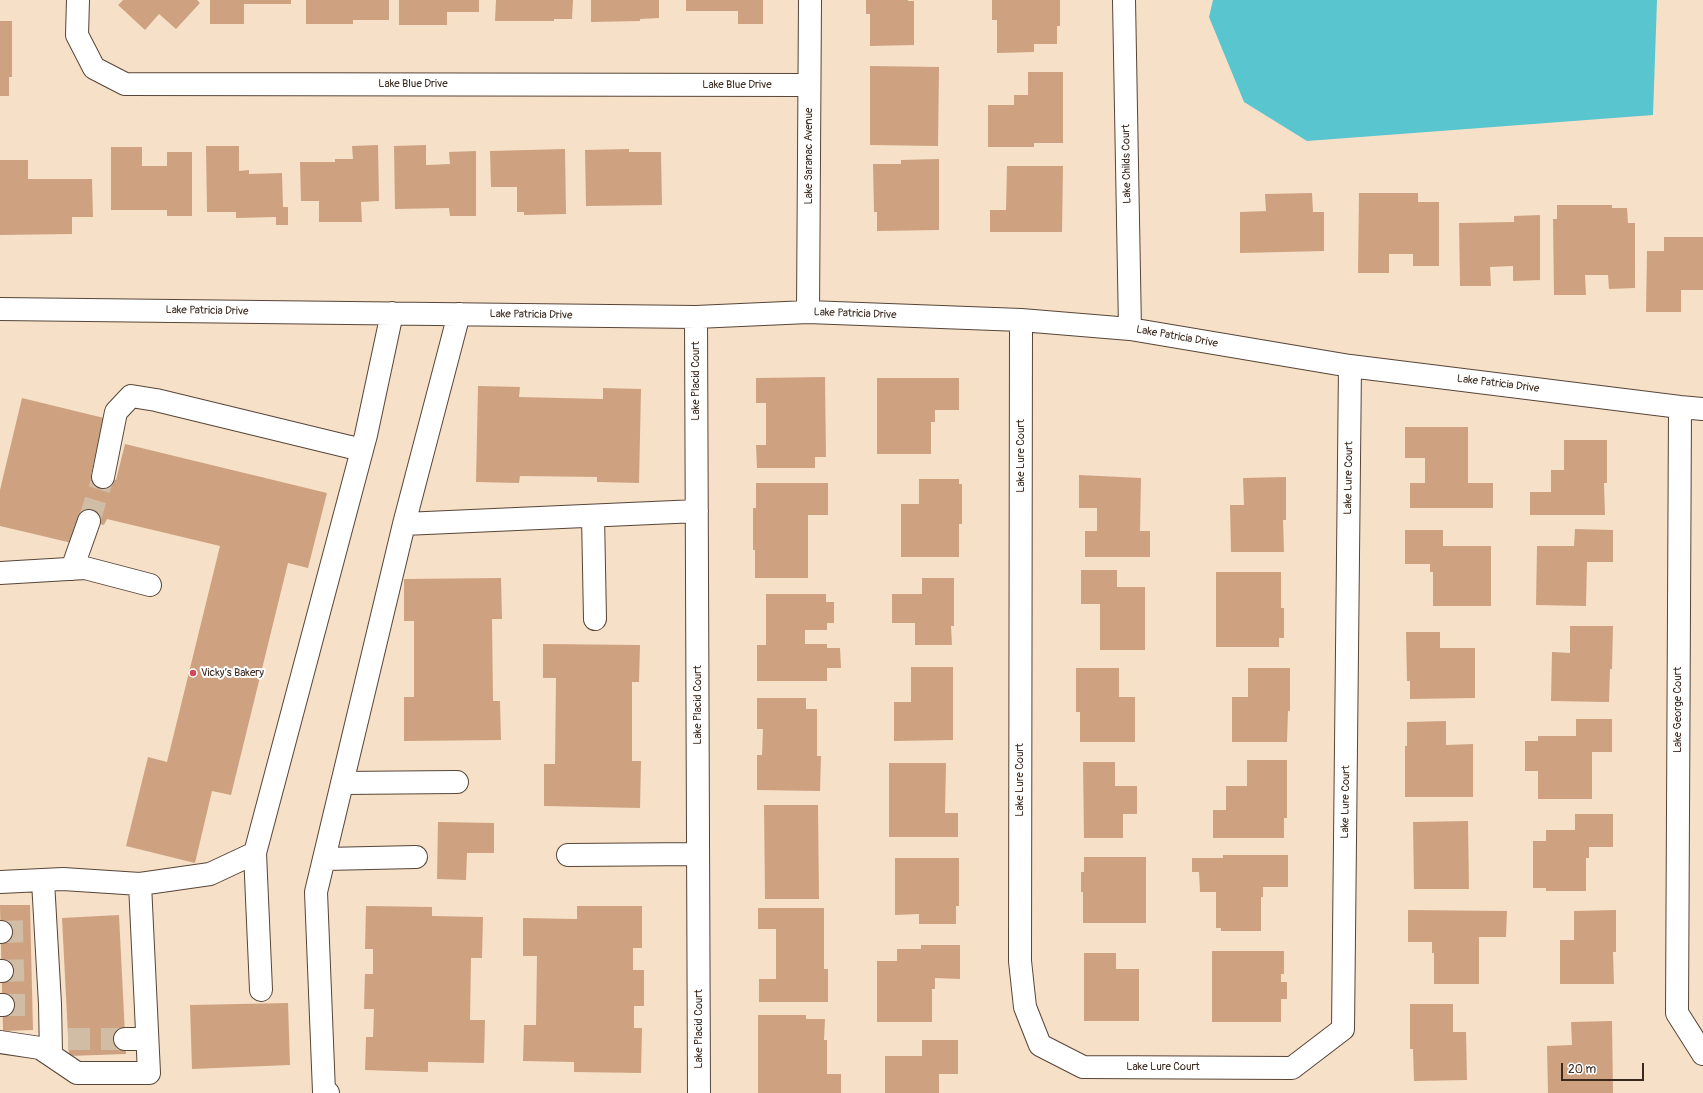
<!DOCTYPE html>
<html>
<head>
<meta charset="utf-8">
<style>
  body { margin:0 }
  #map { position:relative; width:1703px; height:1093px; overflow:hidden; background:#f6e0c8; font-family:Pangolin,sans-serif }
  canvas { display:block }
  .scale { position:absolute; left:1561px; top:1063px; width:83px; height:18px; box-sizing:border-box; border:2px solid #3b2a1e; border-top:0; padding-left:5px; font-size:12px; line-height:14px; white-space:nowrap; color:#3b2a1e; -webkit-text-stroke:3px #fff; paint-order:stroke }
</style>
</head>
<body>
<div id="map">
<canvas width="1703" height="1093"></canvas>
<div class="scale">20 m</div>
</div>
<script>
const ctx = document.querySelector('canvas').getContext('2d');
ctx.lineJoin = 'round';
function paint(path, color) { ctx.fillStyle = color; ctx.fill(path, 'evenodd'); }
const toPath = rows => new Path2D(rows.map(r => 'M' + r).join(''));
function strokePath(path, color, width, dash) { ctx.strokeStyle = color; ctx.lineWidth = width; ctx.lineCap = dash ? 'butt' : 'round'; ctx.setLineDash(dash || []); ctx.stroke(path); }
function drawText(font, color, halo, rows, align = 'center') {
  ctx.font = font + ' Pangolin,sans-serif'; ctx.lineWidth = 4; ctx.setLineDash([]); ctx.textBaseline = 'middle'; ctx.strokeStyle = halo; ctx.fillStyle = color; for (const [text, x, y, turn = 0] of rows) {
    ctx.save(); ctx.translate(x, y); ctx.rotate((+turn || 0) * Math.PI / 180); ctx.textAlign = isNaN(turn) ? turn : align; if (halo) ctx.strokeText(text, 0, 0); ctx.fillText(text, 0, 0); ctx.restore();
  }
}
paint(toPath([
  [1213,0,1657,0,1653,115,1307,141,1244,102,1209,17]
]), '#58c5cf');
paint(toPath([
  [123,0,197,0,200,3,176,29,159,14,145,30,118,5],
  [210,0,291,0,291,4,244,4,244,24,210,24],
  [306,0,389,0,389,20,353,20,353,24,306,24],
  [399,0,479,0,479,12,447,12,447,25,399,25],
  [496,0,573,0,572,19,554,19,554,21,495,21],
  [591,0,659,0,659,18,640,19,640,21,591,22],
  [686,0,763,0,763,24,738,24,738,11,686,11],
  [866,0,908,0,908,1,914,1,914,45,870,46,870,14,866,14],
  [992,0,1060,0,1060,26,1057,26,1057,44,1034,44,1034,52,997,53,997,20,992,20],
  [0,21,12,21,12,77,9,77,9,96,0,96],
  [870,66,939,67,938,146,870,145],
  [1028,72,1063,72,1063,143,1034,143,1034,147,988,147,988,105,1014,105,1014,95,1028,95],
  [378,145,379,201,361,202,362,222,319,222,319,201,301,201,300,162,335,162,335,159,353,159,352,146],
  [426,145,426,165,450,164,449,152,476,151,476,216,450,216,449,208,395,209,394,146],
  [206,146,239,146,239,171,249,170,249,174,282,173,283,207,288,207,288,225,276,225,276,217,236,218,236,212,207,212],
  [111,147,142,147,142,166,167,166,167,152,192,152,192,216,167,216,167,210,111,210],
  [565,149,566,214,524,215,524,212,517,212,517,187,491,187,490,151],
  [629,149,629,152,661,152,662,205,586,206,585,150],
  [939,159,939,230,877,231,877,212,874,212,873,164,901,164,901,160],
  [0,160,28,160,28,179,92,179,93,217,72,217,72,234,0,235],
  [1007,166,1063,166,1062,232,990,232,990,210,1006,210],
  [1312,193,1313,212,1324,212,1324,251,1240,253,1240,212,1266,211,1265,194],
  [1359,193,1418,193,1418,202,1439,202,1439,266,1413,266,1413,254,1389,254,1389,273,1358,273],
  [1557,205,1612,205,1612,208,1627,208,1628,223,1635,223,1635,288,1609,289,1608,275,1585,275,1586,295,1554,295,1553,219,1557,219],
  [1540,215,1540,280,1513,281,1513,266,1490,267,1491,286,1460,286,1459,223,1514,222,1514,216],
  [1664,237,1703,237,1703,290,1681,290,1681,312,1646,312,1647,251,1664,251],
  [825,377,826,457,815,457,815,468,757,468,756,445,766,445,766,403,756,403,756,378],
  [877,378,959,378,959,410,935,410,935,422,931,422,931,454,877,454],
  [478,386,520,387,519,397,603,399,603,388,641,389,639,483,597,482,597,477,520,476,519,483,476,482],
  [22,398,104,418,91,475,116,480,125,444,327,493,308,568,288,563,231,795,212,791,195,863,126,846,148,757,167,762,220,546,107,519,104,525,78,519,72,543,0,526,0,490],
  [1405,427,1468,427,1468,483,1493,483,1493,508,1410,508,1410,483,1425,483,1425,458,1405,458],
  [1564,440,1607,440,1607,483,1604,483,1605,515,1530,515,1530,492,1551,492,1551,470,1564,470],
  [1079,475,1141,478,1140,531,1150,531,1150,557,1085,557,1085,531,1097,531,1097,508,1079,508],
  [1286,477,1286,520,1283,520,1284,552,1231,552,1230,505,1244,505,1243,478],
  [919,479,959,479,959,484,962,484,962,524,959,524,959,557,901,557,901,504,919,504],
  [756,483,828,483,828,515,808,515,808,578,755,578,755,550,753,550,753,508,756,508],
  [1575,529,1613,530,1613,562,1587,562,1586,606,1536,605,1537,546,1574,546],
  [1405,530,1443,530,1443,546,1491,546,1491,606,1433,606,1433,572,1430,572,1430,564,1405,564],
  [1081,570,1117,570,1117,587,1145,587,1145,650,1100,650,1100,604,1081,604],
  [1216,572,1281,572,1281,608,1284,608,1284,638,1279,638,1279,647,1216,647],
  [501,578,502,619,492,619,493,701,500,701,501,740,404,741,404,697,414,697,414,621,404,621,404,579],
  [922,578,954,578,954,626,951,626,952,645,915,645,915,623,892,623,892,594,922,594],
  [766,594,826,594,826,602,834,602,834,623,827,623,827,630,805,630,805,644,827,644,827,648,840,648,841,668,827,668,827,681,757,681,757,645,766,645],
  [1570,626,1613,626,1612,669,1610,669,1609,702,1551,701,1552,652,1570,653],
  [1406,632,1440,632,1440,648,1475,648,1475,698,1410,699,1410,681,1407,681],
  [543,644,640,645,639,682,632,682,632,761,641,761,640,808,544,806,544,764,555,764,556,678,543,678],
  [911,667,953,667,953,740,894,741,894,702,911,702],
  [1076,668,1119,668,1119,697,1135,697,1135,742,1080,742,1080,712,1076,712],
  [1248,668,1290,668,1290,711,1288,711,1287,742,1232,742,1232,697,1248,697],
  [757,698,806,698,806,709,817,709,817,756,821,756,820,791,757,790,757,755,762,755,763,729,757,729],
  [1576,719,1612,719,1612,752,1592,752,1592,799,1538,799,1538,771,1525,771,1525,741,1538,741,1538,736,1576,736],
  [1446,721,1446,745,1473,744,1473,797,1405,797,1405,746,1407,746,1407,722],
  [1247,760,1287,760,1287,818,1284,818,1284,838,1213,838,1213,810,1226,810,1226,786,1247,786],
  [1083,762,1115,762,1115,786,1137,786,1137,814,1123,814,1123,838,1084,838],
  [889,763,946,763,945,813,958,813,958,837,889,837],
  [764,805,818,805,819,899,765,899],
  [1575,814,1613,814,1613,847,1589,847,1589,858,1586,858,1586,891,1546,891,1546,888,1533,888,1533,841,1546,841,1546,830,1575,830],
  [1468,821,1469,889,1414,889,1413,822],
  [438,822,494,823,494,853,467,853,466,880,437,879],
  [1223,855,1288,855,1288,887,1263,887,1263,897,1261,897,1261,931,1221,931,1221,928,1216,928,1216,892,1200,892,1199,872,1192,872,1192,858,1223,858],
  [1084,857,1146,857,1146,923,1083,923,1083,892,1081,892,1081,872,1084,872],
  [895,858,959,858,959,906,956,906,956,924,919,924,919,914,895,915],
  [0,905,30,905,33,1030,3,1031],
  [366,906,432,907,432,916,483,917,482,958,471,958,470,1020,485,1020,484,1063,428,1062,428,1072,365,1070,366,1037,373,1037,374,1009,364,1009,365,974,373,974,373,949,365,949],
  [577,906,642,906,642,948,633,948,633,970,644,970,644,1006,634,1006,634,1028,642,1028,641,1073,574,1072,574,1062,523,1061,524,1025,536,1025,537,956,523,956,523,918,577,919],
  [758,908,824,908,824,969,828,969,828,1002,759,1002,759,979,776,979,776,929,758,929],
  [1408,910,1507,911,1506,937,1479,937,1479,984,1434,984,1434,953,1432,953,1432,942,1408,942],
  [1616,910,1616,952,1613,952,1614,984,1560,984,1560,940,1574,940,1574,911],
  [119,915,126,1054,69,1056,62,918],
  [921,945,960,945,960,979,935,978,935,989,932,989,932,1022,877,1022,877,961,897,961,897,949,921,949],
  [1212,951,1284,951,1284,974,1281,974,1281,982,1287,982,1287,999,1281,999,1281,1022,1212,1022],
  [1084,953,1116,953,1116,969,1139,969,1139,1021,1084,1021],
  [288,1003,290,1065,192,1069,190,1005],
  [1410,1004,1453,1004,1453,1032,1466,1032,1467,1080,1414,1081,1413,1049,1410,1049],
  [758,1015,806,1015,806,1019,825,1019,824,1040,827,1040,827,1074,841,1074,841,1093,758,1093],
  [1612,1021,1613,1093,1548,1093,1547,1046,1572,1045,1571,1022],
  [922,1040,958,1040,958,1074,939,1074,939,1093,885,1093,885,1056,922,1056]
]), '#cea280');
strokePath(toPath([
  [89,521,103,477],
  [1,932,31,931],
  [2,971,32,970],
  [3,1005,33,1005],
  [68,1039,125,1039]
]), '#d1bca6', 22, [22, 11]);
const minor = toPath([
  [78,0,77,35,94,68,125,84,809,85],
  [1124,0,1130,329],
  [0,309,696,317,808,312,1021,320,1130,329,1350,366,1680,407,1703,409],
  [808,312,810,0],
  [459,314,404,524,697,511],
  [696,317,699,1093],
  [1021,320,1020,961,1025,1007,1040,1045,1083,1067,1292,1068,1343,1029,1350,366],
  [1680,407,1677,1013,1703,1054],
  [103,477,116,412,131,396,156,400,362,450],
  [593,516,595,619],
  [72,569,89,521],
  [0,573,85,568,150,585],
  [342,783,457,782],
  [568,855,698,854],
  [325,859,416,857],
  [43,881,50,1004,51,1054],
  [0,882,63,879,140,884,210,874,255,853],
  [0,932,1,932],
  [0,971,2,971],
  [261,990,255,853,366,435,392,313],
  [0,1005,3,1005],
  [125,1039,147,1039],
  [0,1042,40,1048,77,1073,149,1073,140,884],
  [328,1093,324,1092,316,892,404,524]
]);
strokePath(minor, '#574538', 24);
strokePath(minor, '#fff', 22);
for (const [x, y, r, color] of [
  [193,673,4,"#d1495b"]
]) { const dot = new Path2D(); dot.arc(x, y, r, 0, 2 * Math.PI); ctx.fillStyle = color; ctx.fill(dot); strokePath(dot, '#fff', 1.5); }
drawText('11px', '#3b2a1e', '#fff', [
  ["Lake Blue Drive",413,84],
  ["Lake Blue Drive",737,85],
  ["Lake Saranac Avenue",809,156,-90],
  ["Lake Childs Court",1127,164,-91],
  ["Lake Patricia Drive",207,311,1],
  ["Lake Patricia Drive",855,314,2],
  ["Lake Patricia Drive",531,315,1],
  ["Lake Patricia Drive",1177,337,10],
  ["Lake Placid Court",696,381,-90],
  ["Lake Patricia Drive",1498,384,7],
  ["Lake Lure Court",1021,456,-90],
  ["Lake Lure Court",1349,478,-89],
  ["Lake Placid Court",698,705,-90],
  ["Lake George Court",1678,710,-90],
  ["Lake Lure Court",1020,780,-90],
  ["Lake Lure Court",1346,802,-89],
  ["Lake Placid Court",699,1029,-90],
  ["Lake Lure Court",1163,1067]
]);
drawText('11px', '#3b2a1e', '#fff', [
  ["Vicky’s Bakery",201,673]
], 'left');
</script>
</body>
</html>
